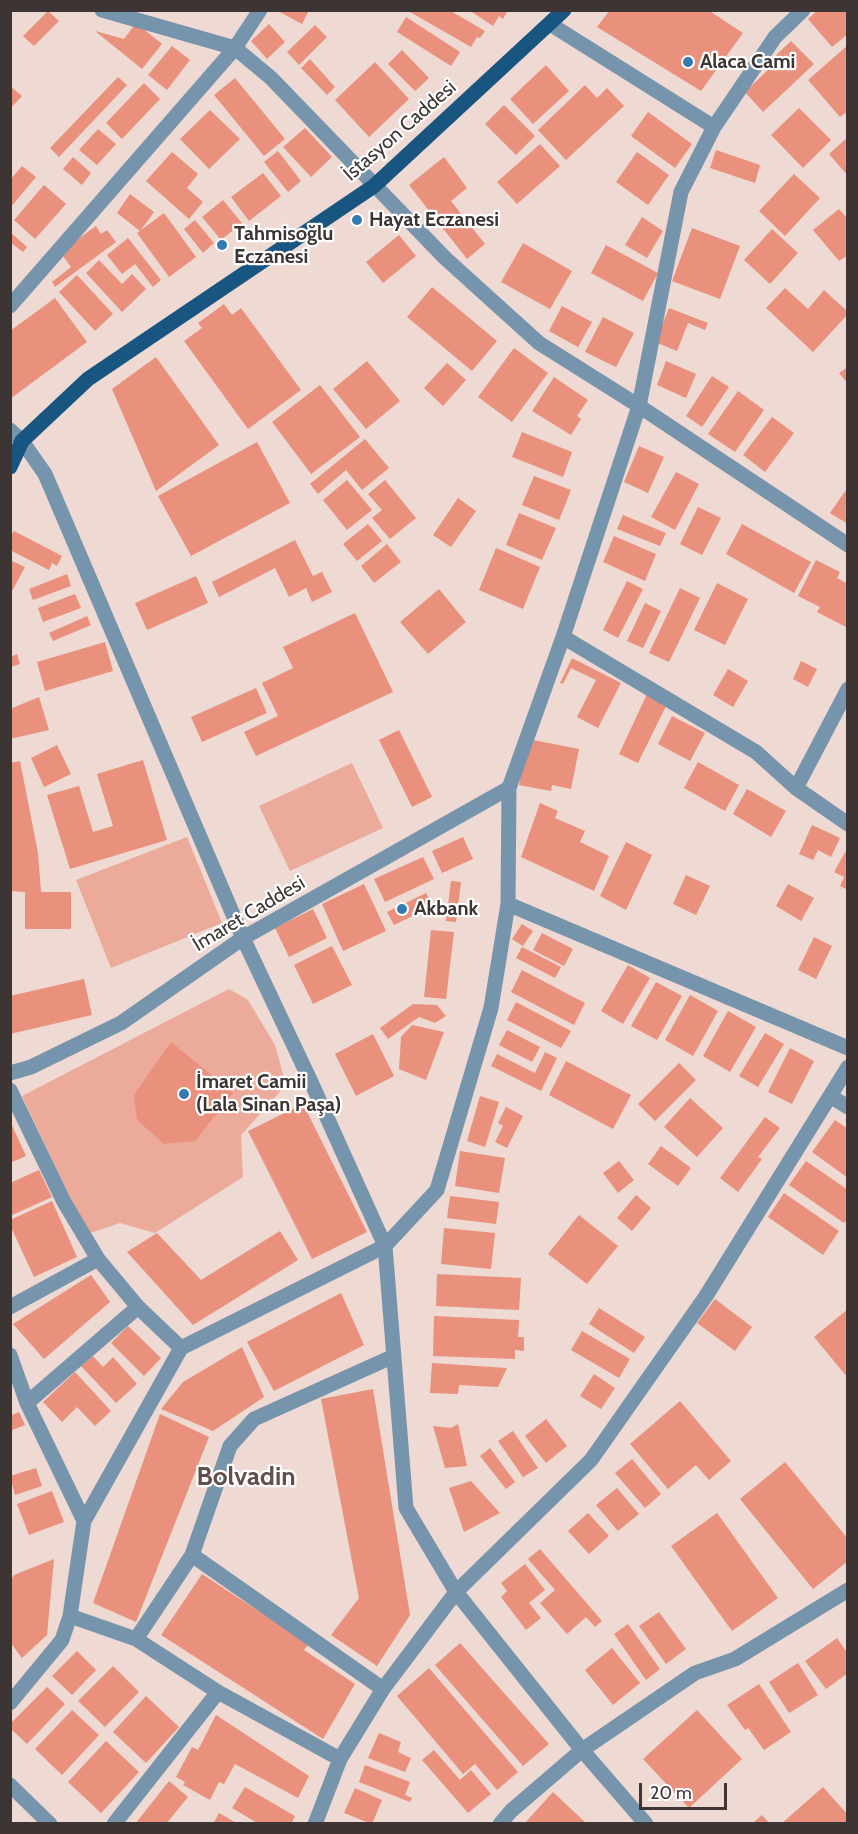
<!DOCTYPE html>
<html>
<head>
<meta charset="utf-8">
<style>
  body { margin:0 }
  #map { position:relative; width:858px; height:1834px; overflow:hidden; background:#eed9d3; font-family:Cabin,sans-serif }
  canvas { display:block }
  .frame { position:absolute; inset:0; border:12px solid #3d3533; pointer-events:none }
  .scale { position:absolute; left:639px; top:1783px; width:88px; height:27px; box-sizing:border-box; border:3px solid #3d3533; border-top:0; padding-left:8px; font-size:18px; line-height:21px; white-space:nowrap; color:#3d3533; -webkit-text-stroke:4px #fff; paint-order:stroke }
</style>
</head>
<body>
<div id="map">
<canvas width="858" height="1834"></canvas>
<div class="frame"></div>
<div class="scale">20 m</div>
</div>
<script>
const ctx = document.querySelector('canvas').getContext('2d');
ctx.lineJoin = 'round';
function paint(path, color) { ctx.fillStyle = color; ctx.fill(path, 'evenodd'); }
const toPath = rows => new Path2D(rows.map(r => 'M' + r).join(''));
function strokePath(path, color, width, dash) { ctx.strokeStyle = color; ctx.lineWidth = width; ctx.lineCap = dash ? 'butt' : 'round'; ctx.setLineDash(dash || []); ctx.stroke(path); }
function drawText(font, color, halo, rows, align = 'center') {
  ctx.font = font + ' Cabin,sans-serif'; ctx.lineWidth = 4.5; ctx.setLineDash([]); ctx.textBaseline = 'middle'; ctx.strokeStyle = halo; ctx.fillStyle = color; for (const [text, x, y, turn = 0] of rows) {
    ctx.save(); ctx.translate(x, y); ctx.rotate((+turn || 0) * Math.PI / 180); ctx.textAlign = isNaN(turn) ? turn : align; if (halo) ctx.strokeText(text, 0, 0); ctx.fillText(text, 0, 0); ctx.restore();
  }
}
paint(toPath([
  [352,763,383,828,290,871,259,806],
  [187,837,222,923,111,968,76,880],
  [229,989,248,1000,275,1045,286,1085,241,1135,243,1177,155,1233,120,1223,87,1234,22,1096]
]), '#ecaa9b');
paint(toPath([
  [276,10,309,10,302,24],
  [411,10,449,10,485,31,480,38,477,37,471,47,410,12],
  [469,10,508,10,503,19,499,16,493,26],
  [610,10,708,10,743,33,701,91,597,27],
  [818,10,848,10,848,34,832,47,808,19],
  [48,11,59,21,34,46,23,36],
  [406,17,460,52,451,66,397,32],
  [136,23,162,44,142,69,95,31,124,39],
  [269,24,285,42,267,59,251,41],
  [315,25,327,37,299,65,287,52],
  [791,41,814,64,763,112,745,92,773,65,769,62],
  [848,45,848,111,840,117,808,80],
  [172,46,190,60,167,90,148,75],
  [402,50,429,78,415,91,388,64],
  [310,59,335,87,327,95,301,68],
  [375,62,409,99,369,137,335,100],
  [546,65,569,91,533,124,510,99],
  [118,77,127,85,59,157,50,148],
  [235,78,285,139,264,156,214,95],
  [144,83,160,99,122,139,106,123],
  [585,85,597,98,607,88,624,106,566,160,538,130],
  [10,86,22,96,10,109],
  [504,105,535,136,516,155,485,124],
  [799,108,831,140,803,168,771,135],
  [210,110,240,139,209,169,180,139],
  [648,112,692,144,675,168,631,136],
  [305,128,332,157,311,177,283,147],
  [98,129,116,144,97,165,79,150],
  [848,137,848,176,829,154],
  [540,144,560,166,517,204,497,182],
  [716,150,760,165,755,183,710,168],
  [278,151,301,181,288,192,264,162],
  [172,152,198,174,187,188,203,202,189,219,146,181],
  [637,152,669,175,648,205,616,182],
  [73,157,91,173,82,185,63,169],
  [444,157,467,188,451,201,485,244,467,259,409,185],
  [22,166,36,177,10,208,10,180],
  [263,173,281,196,249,221,231,197],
  [794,174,820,198,785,236,759,211],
  [44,185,66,204,35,239,14,220],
  [130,194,154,212,141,230,164,213,196,257,169,277,137,233,140,231,117,213],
  [223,200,242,223,221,240,202,217],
  [839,209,848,219,848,255,839,261,813,230],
  [642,217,663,231,647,258,625,245],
  [195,220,214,243,203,253,184,229],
  [96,226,101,234,107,230,116,242,55,287,52,282,71,267,60,252],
  [692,228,740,246,720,299,672,281],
  [772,229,798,253,770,284,744,260],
  [10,232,27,247,23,252,10,242],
  [399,235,416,256,383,283,366,262],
  [128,238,161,280,153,287,135,264,122,274,107,255],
  [523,243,572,271,550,309,501,282],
  [606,245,658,273,643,301,591,273],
  [99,260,122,284,132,274,146,289,122,312,86,273],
  [77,275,113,314,95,331,59,292],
  [432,287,497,341,472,371,407,317],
  [785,288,808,309,824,290,848,312,848,314,813,352,766,308],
  [55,298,87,342,10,399,10,331],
  [224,304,232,315,241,308,301,390,248,429,184,341,202,328,198,323],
  [562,306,592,322,578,347,549,331],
  [669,308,708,323,705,330,688,323,677,351,655,342],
  [603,317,634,333,616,367,585,352],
  [514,348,548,373,512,422,478,397],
  [156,357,219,445,156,491,112,389],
  [367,361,400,401,366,429,333,389],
  [666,361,696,374,686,398,657,385],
  [447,363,466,380,443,406,424,388],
  [848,367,848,384,839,373],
  [712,376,729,387,702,427,686,416],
  [554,377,588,400,577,416,581,419,571,435,532,411],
  [320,385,360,437,311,474,272,422],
  [738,391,764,410,735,452,708,434],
  [772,417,794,433,765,472,743,455],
  [522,432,572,452,563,477,512,457],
  [365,439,389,468,362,490,346,470,318,494,310,484],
  [257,442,290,503,191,556,158,496],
  [639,446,664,457,648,493,624,482],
  [676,472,699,484,675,530,651,517],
  [534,476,571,490,559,520,522,505],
  [347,480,372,510,347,530,323,500],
  [385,480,416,518,390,539,372,518,382,510,368,494],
  [848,487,848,524,830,513],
  [458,498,476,511,451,547,433,535],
  [698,507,721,518,702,555,680,544],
  [519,513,556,528,542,560,506,545],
  [623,515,666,533,660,546,617,529],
  [368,524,382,541,357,561,343,544],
  [742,524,811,562,794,593,726,554],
  [14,531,62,556,57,566,52,563,49,570,10,550,10,537],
  [614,536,656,554,645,581,603,562],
  [295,540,313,576,322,572,332,592,312,602,306,588,289,597,275,568,219,597,212,582],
  [387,544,401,562,374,583,361,566],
  [496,548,540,567,523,609,479,590],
  [10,560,25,567,10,595],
  [816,560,840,572,837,578,848,584,848,628,817,612,820,607,798,596],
  [67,574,71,586,33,600,29,589],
  [196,576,208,603,147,630,135,603],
  [627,581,643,589,618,638,603,630],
  [717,583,748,599,725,645,694,630],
  [680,588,700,598,669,662,649,653],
  [439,589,466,622,428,654,400,622],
  [75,594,81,608,43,622,38,608],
  [645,603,661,611,643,648,627,641],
  [355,613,393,692,256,756,244,732,278,716,262,683,293,668,283,647],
  [87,616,91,625,53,641,49,633],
  [105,642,113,671,45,691,37,662],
  [17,654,20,664,10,667,10,657],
  [572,658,621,683,598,728,577,717,596,680,571,668,563,684,560,683],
  [801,661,817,669,808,687,793,679],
  [728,669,748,681,733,707,713,695],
  [256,688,267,713,202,742,191,717],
  [647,694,667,704,638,763,619,754],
  [39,697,49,730,10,739,10,709],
  [672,716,705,733,690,761,658,744],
  [399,730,432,797,412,807,379,740],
  [528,739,579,749,571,789,552,785,551,791,519,785],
  [57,745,71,774,44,787,31,758],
  [143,760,167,840,70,869,47,795,79,786,93,832,113,826,97,774],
  [20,761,38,853,41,892,71,892,71,929,25,929,25,892,10,891,10,763],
  [698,762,739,785,725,811,684,788],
  [747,789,786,811,771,837,733,814],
  [540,803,558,811,555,818,585,831,580,842,609,856,594,891,521,857],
  [812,825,840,838,831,857,818,850,813,860,799,854],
  [463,837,473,859,442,873,432,851],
  [626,842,652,855,626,910,600,896],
  [848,847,848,890,840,886,844,877,834,872],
  [423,857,434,879,385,902,374,879],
  [686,875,710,886,696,915,673,904],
  [451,881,461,882,456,922,446,921],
  [364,884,386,931,343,951,322,904],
  [788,884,814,898,801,921,776,906],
  [426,893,433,906,394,925,387,912],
  [313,909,327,938,289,957,275,928],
  [522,924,533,931,523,946,512,939],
  [431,930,454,932,446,999,424,997],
  [542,933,573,949,564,966,533,950],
  [814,937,832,946,816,979,798,970],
  [332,946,352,985,313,1004,294,965],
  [522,947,561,967,555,978,516,958],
  [628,965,650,978,623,1024,601,1011],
  [522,970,585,1003,574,1025,511,992],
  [84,979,92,1015,10,1034,10,996],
  [656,982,682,996,657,1040,631,1026],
  [690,995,718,1011,693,1056,665,1040],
  [516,1002,571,1031,561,1048,507,1020],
  [413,1004,437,1005,446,1016,435,1023,419,1017,388,1039,380,1028],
  [728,1011,756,1027,730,1072,703,1056],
  [412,1025,444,1032,426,1080,399,1069,401,1037],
  [507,1030,540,1047,532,1062,499,1045],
  [765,1033,784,1044,758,1087,739,1076],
  [373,1034,394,1076,356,1096,335,1054],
  [171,1042,233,1093,195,1141,164,1144,137,1120,134,1095],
  [790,1048,814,1061,792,1104,768,1092],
  [545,1052,557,1058,541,1091,491,1066,497,1054,535,1073],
  [566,1061,631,1095,613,1129,549,1095],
  [679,1063,696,1080,655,1121,638,1104],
  [480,1096,499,1102,485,1147,467,1141],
  [690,1098,723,1128,697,1157,664,1127],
  [303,1104,367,1232,312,1259,248,1131],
  [506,1107,523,1116,507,1148,495,1142,503,1126,498,1123],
  [765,1117,780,1128,758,1157,762,1159,738,1192,720,1178],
  [835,1120,848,1129,848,1178,812,1152],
  [10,1121,26,1156,10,1163],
  [661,1146,691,1168,678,1186,648,1164],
  [460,1151,505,1158,499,1193,455,1186],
  [619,1161,634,1180,618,1193,603,1173],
  [806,1161,848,1190,848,1218,844,1223,789,1185],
  [39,1170,52,1197,10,1216,10,1183],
  [784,1193,839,1231,823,1255,768,1217],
  [636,1195,651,1208,632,1231,617,1218],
  [450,1196,499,1202,496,1224,447,1218],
  [52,1201,77,1257,34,1277,10,1225,10,1220],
  [579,1215,618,1246,587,1284,548,1254],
  [444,1228,495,1233,491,1269,441,1264],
  [280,1231,298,1260,193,1325,127,1252,157,1233,201,1280],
  [437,1274,521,1278,519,1310,436,1306],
  [91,1275,110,1302,44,1359,13,1324],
  [341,1293,364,1345,274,1391,247,1342],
  [715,1299,752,1327,735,1351,697,1323],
  [599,1308,645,1337,634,1353,589,1324],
  [848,1309,848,1378,814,1337],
  [434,1316,519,1320,518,1337,524,1337,524,1351,515,1350,515,1359,433,1356],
  [128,1326,161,1358,144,1376,111,1343],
  [582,1331,630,1359,619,1378,571,1350],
  [242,1347,264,1397,213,1431,161,1409,183,1382],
  [93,1356,103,1367,113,1357,137,1384,116,1403,81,1366],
  [432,1363,507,1368,498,1387,459,1385,458,1394,430,1393],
  [75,1372,111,1411,95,1426,77,1407,62,1422,43,1402],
  [594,1374,615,1388,601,1409,580,1396],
  [373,1389,410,1615,377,1666,331,1635,359,1598,321,1399],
  [680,1401,731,1461,709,1480,696,1465,668,1489,630,1444],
  [19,1412,25,1425,10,1431,10,1416],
  [160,1414,209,1437,136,1622,93,1603],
  [546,1419,567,1446,546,1463,525,1436],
  [458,1424,467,1466,445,1468,433,1426,451,1428],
  [513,1431,538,1468,523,1477,498,1441],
  [490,1448,515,1482,506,1489,480,1456],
  [632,1459,661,1494,645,1508,615,1473],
  [785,1462,848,1539,848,1561,813,1589,740,1499],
  [36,1468,42,1486,15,1495,10,1476],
  [471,1481,500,1513,464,1532,449,1488],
  [617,1488,639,1514,618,1531,596,1505],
  [52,1491,64,1522,29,1535,17,1504],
  [588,1513,609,1536,589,1554,568,1531],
  [717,1513,778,1598,732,1631,671,1546],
  [540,1549,602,1621,595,1627,586,1617,567,1634,540,1603,555,1590,528,1559],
  [54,1559,47,1635,22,1658,10,1642,10,1582,14,1575],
  [525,1564,545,1590,529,1603,541,1618,526,1630,501,1597,507,1591,501,1583],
  [202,1574,309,1644,304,1650,355,1684,323,1739,161,1635],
  [659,1612,686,1649,666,1664,639,1626],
  [628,1624,660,1669,646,1680,614,1634],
  [837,1638,848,1654,848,1673,826,1689,805,1661],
  [460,1643,549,1744,523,1766,435,1665],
  [612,1648,640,1683,613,1705,585,1670],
  [77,1651,96,1670,72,1695,52,1676],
  [798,1663,818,1695,789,1713,769,1682],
  [113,1666,139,1692,105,1727,78,1701],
  [429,1668,518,1772,497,1790,475,1764,463,1774,397,1696],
  [759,1684,791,1732,764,1750,748,1728,745,1730,727,1705],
  [47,1687,65,1704,27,1744,10,1728,10,1724],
  [146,1696,179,1727,146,1763,113,1732],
  [72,1710,99,1735,62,1775,35,1749],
  [697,1710,742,1759,689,1808,643,1759],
  [216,1715,309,1776,298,1798,235,1764,224,1784,219,1782,210,1800,183,1785,185,1782,176,1777,192,1747,198,1750],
  [379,1733,401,1742,398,1752,411,1758,405,1772,368,1758],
  [106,1741,139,1772,101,1813,68,1782],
  [434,1750,460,1780,471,1770,491,1794,468,1813,422,1760],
  [365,1765,410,1782,405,1795,412,1798,410,1802,359,1782],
  [169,1781,188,1797,166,1824,135,1824],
  [245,1787,295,1816,291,1824,259,1824,232,1808],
  [823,1787,848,1815,848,1824,781,1824],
  [355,1788,382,1800,372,1824,344,1813],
  [553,1792,587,1824,524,1824],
  [219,1813,238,1824,213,1824],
  [762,1815,770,1824,752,1824]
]), '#e9917d');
strokePath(toPath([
  [102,10,235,48,271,78,445,258,539,343,639,406,848,545],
  [550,24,714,127],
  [10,306,235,48,260,10],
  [10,430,22,441,45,474,243,938,311,1082,385,1246,406,1508,456,1592,582,1750,646,1824],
  [563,637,756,752,796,788,848,824],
  [796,788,848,689],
  [508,904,848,1048],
  [10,1073,31,1067,121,1023,243,938,509,788],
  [10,1090,64,1202,98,1259,138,1307,181,1348],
  [830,1096,848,1107],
  [10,1307,98,1259],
  [10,1355,27,1403,84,1521],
  [27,1403,138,1307],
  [192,1555,383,1689],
  [70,1616,136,1639,218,1692,340,1759],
  [136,1639,192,1555,230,1446,254,1419,394,1356],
  [10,1703,62,1640,70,1616,84,1521,181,1348,385,1246,437,1190,491,1008,508,904,509,788,563,637,639,406,681,192,714,127,775,37,803,10],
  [10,1785,50,1824],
  [114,1824,218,1692],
  [315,1824,340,1759,383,1689,456,1592,591,1460,706,1296,848,1067],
  [500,1824,511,1811,582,1750,695,1673,735,1659,848,1590]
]), '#7794ad', 15);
strokePath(toPath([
  [10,467,22,441,88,379,374,186,564,10]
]), '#185581', 15);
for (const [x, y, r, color] of [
  [688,62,6,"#3479af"],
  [357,220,6,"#3479af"],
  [222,245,6,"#3479af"],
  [402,909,6,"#3479af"],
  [184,1094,6,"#3479af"]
]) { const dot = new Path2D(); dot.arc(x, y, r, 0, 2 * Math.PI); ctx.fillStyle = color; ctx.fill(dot); strokePath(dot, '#fff', 2); }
drawText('bold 20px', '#3d3533', '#fff', [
  ["Alaca Cami",700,62],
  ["Hayat Eczanesi",369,220],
  ["Tahmisoğlu",234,234],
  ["Eczanesi",234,257],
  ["Akbank",414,909],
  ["İmaret Camii",196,1082],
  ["(Lala Sinan Paşa)",196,1105]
], 'left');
drawText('20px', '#3d3533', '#fff', [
  ["İstasyon Caddesi",400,131,-41],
  ["İmaret Caddesi",249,914,-31]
]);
drawText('bold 26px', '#614f4b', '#fff', [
  ["Bolvadin",246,1477]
]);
</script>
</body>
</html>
